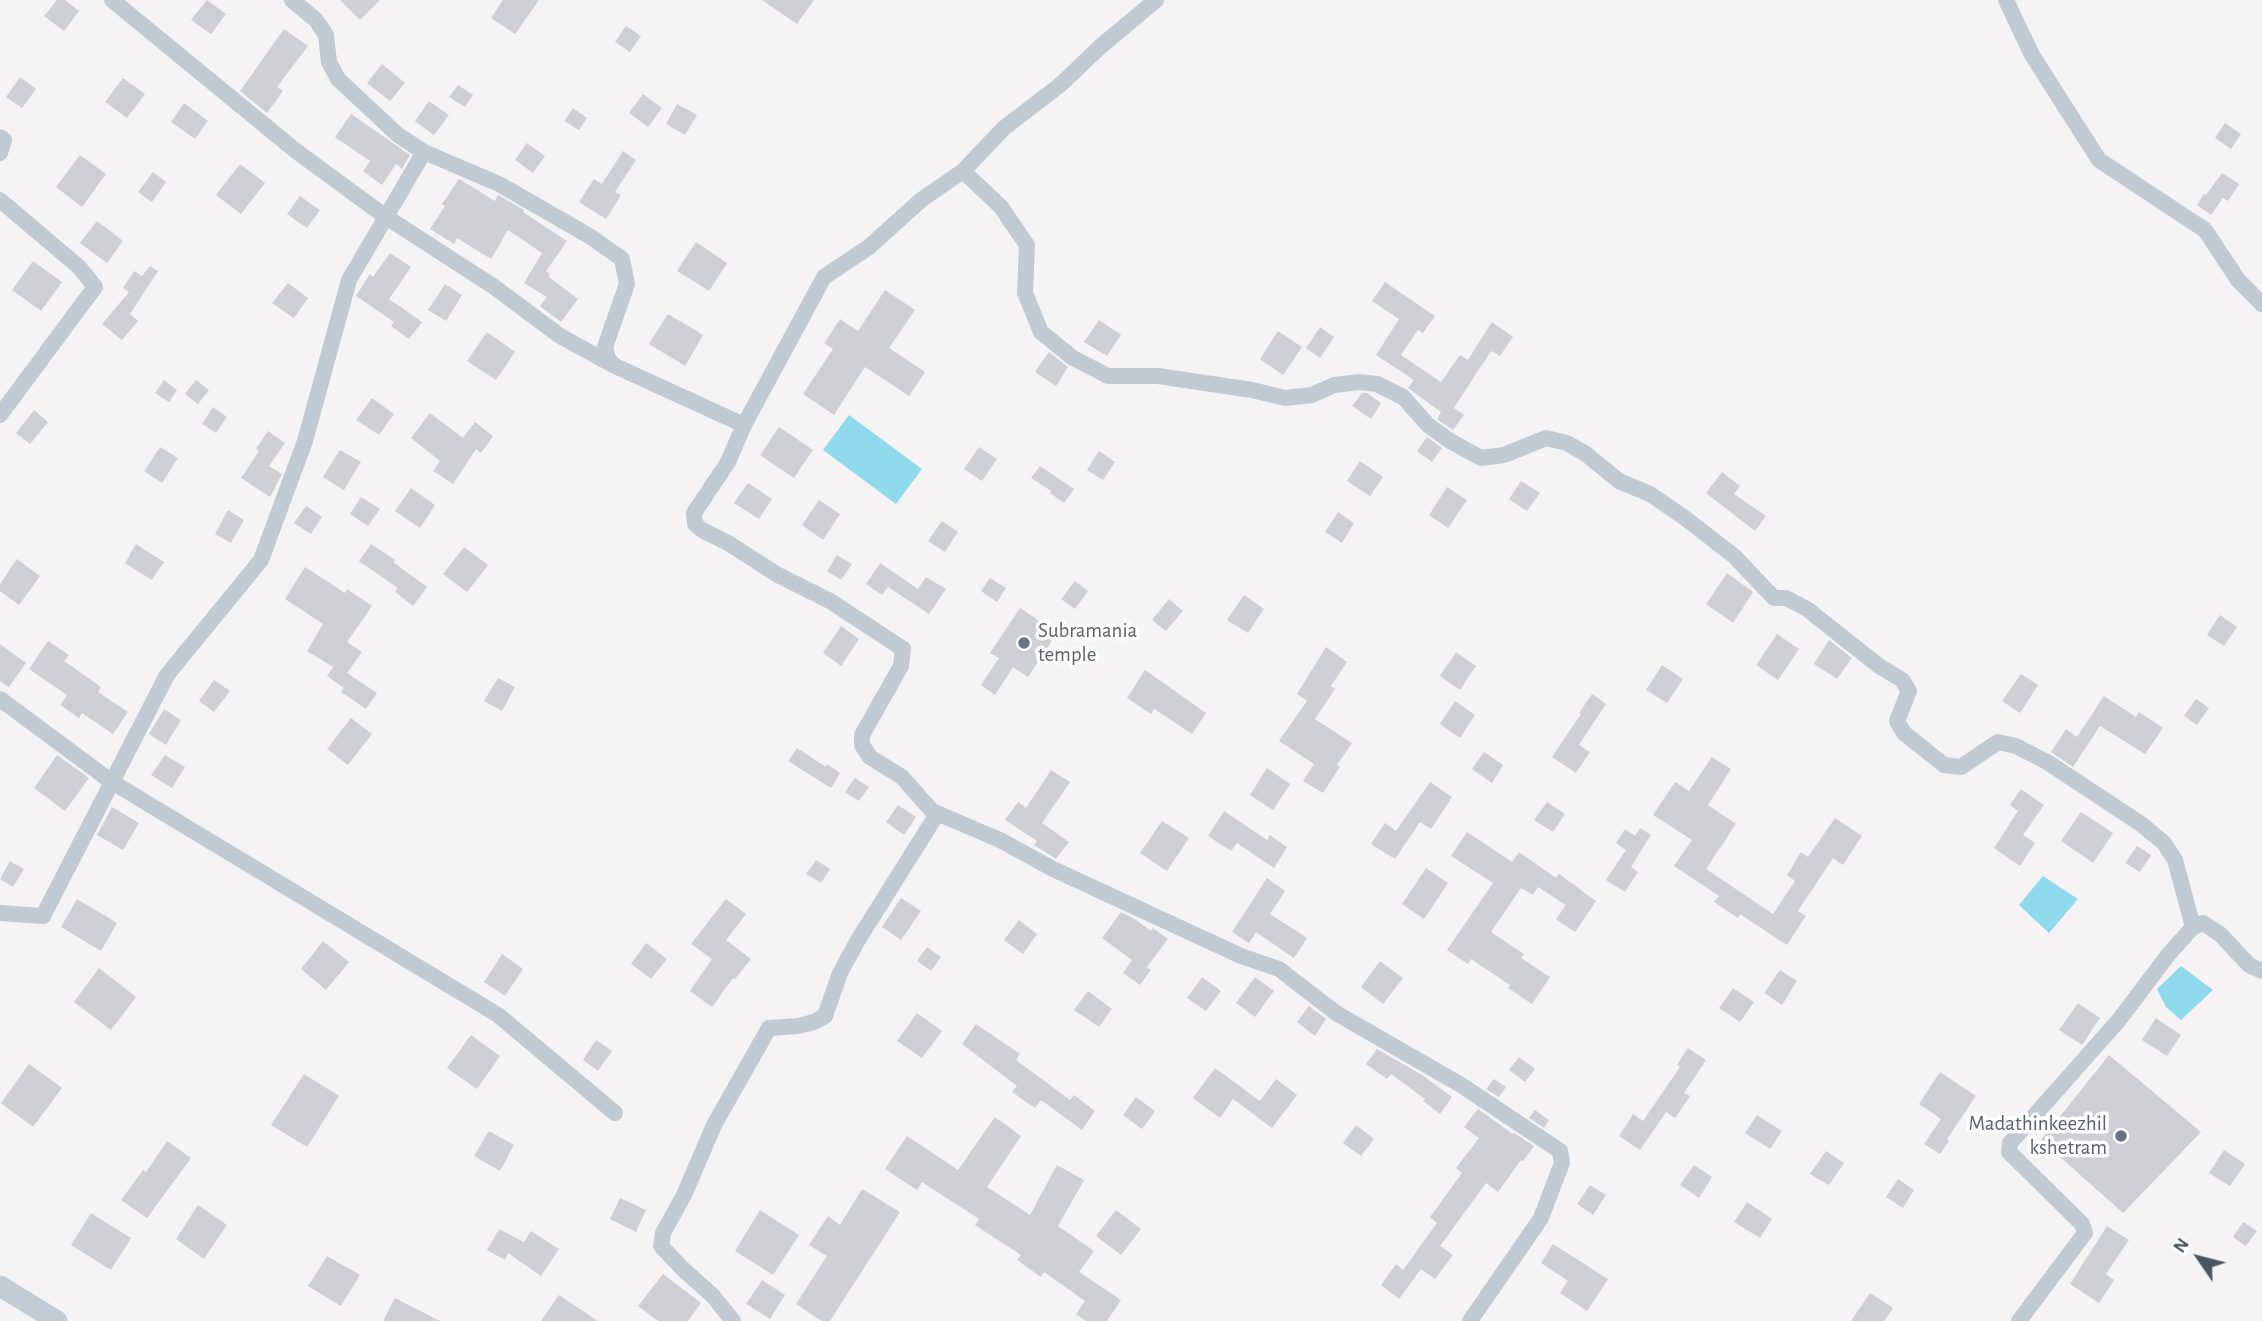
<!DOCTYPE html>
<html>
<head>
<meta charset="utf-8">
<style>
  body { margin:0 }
  #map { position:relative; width:2262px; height:1321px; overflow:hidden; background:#f5f3f3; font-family:"Alegreya Sans",sans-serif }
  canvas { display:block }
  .north { position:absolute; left:2164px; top:1223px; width:70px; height:70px; -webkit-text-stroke:5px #fff; paint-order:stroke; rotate:305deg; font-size:19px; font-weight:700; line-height:28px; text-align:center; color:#4a5661 }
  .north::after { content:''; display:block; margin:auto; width:24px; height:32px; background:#4a5661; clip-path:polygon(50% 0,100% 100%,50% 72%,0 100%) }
</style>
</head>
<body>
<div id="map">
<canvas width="2262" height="1321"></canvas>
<div class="north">N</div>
</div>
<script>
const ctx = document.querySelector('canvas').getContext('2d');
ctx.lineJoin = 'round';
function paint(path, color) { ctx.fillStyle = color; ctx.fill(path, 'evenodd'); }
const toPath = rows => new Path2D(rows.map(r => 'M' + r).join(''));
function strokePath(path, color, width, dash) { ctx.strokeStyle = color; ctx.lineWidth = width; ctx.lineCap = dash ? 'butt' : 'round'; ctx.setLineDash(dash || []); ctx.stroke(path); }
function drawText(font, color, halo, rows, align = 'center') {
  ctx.font = font + ' "Alegreya Sans",sans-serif'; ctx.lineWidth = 7; ctx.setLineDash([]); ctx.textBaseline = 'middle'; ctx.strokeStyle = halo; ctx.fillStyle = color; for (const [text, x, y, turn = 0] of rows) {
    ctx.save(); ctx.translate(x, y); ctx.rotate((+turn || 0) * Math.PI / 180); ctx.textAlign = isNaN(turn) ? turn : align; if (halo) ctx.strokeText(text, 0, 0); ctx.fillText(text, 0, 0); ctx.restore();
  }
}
paint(toPath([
  [849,415,922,469,896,504,823,450],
  [2043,876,2078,899,2049,933,2019,905],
  [2181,966,2213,990,2181,1020,2166,1007,2157,989]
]), '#90daee');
paint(toPath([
  [57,0,65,0,79,11,64,31,44,16],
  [207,0,226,14,211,34,191,20],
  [340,0,380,0,360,20],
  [503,0,539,0,515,34,491,18],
  [762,0,814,0,797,24],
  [626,26,641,36,630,52,615,42],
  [284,29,308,46,277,87,283,91,267,113,240,91],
  [382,64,405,83,390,101,367,83],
  [20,77,36,89,22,108,6,97],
  [123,78,145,94,127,118,105,102],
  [458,85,473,95,465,107,449,97],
  [643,94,662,108,648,127,629,113],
  [429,101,449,115,434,135,415,121],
  [184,103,208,121,195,139,171,122],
  [677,104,697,115,685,135,666,124],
  [573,108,587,118,579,130,564,121],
  [351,114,410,155,402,169,396,164,382,185,363,171,370,161,335,137],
  [2225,123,2241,134,2231,149,2215,138],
  [527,143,545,156,533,173,515,160],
  [623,151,636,160,615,192,621,195,606,219,579,202,594,179,602,184],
  [80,155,106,174,82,207,56,187],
  [240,164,265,183,241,214,216,195],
  [153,172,166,182,152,202,138,192],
  [2222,173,2239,184,2228,201,2223,198,2211,215,2197,205,2204,194,2206,195],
  [459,179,495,201,498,195,524,210,523,212,567,241,546,271,550,274,549,277,578,299,561,322,540,306,547,297,524,283,542,253,508,230,491,259,457,238,454,244,430,229,445,206,442,204],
  [300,196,320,210,307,228,287,214],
  [97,221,123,241,107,263,80,243],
  [696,242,727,263,709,291,677,271],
  [390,253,411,267,389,299,422,322,409,339,391,326,394,322,356,296,370,274,373,277],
  [33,261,62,282,41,311,12,290],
  [150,266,158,271,130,314,138,321,122,340,102,324,129,292,123,288,134,271,142,276],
  [1385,282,1435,316,1423,333,1418,330,1401,355,1441,382,1460,355,1468,360,1492,322,1513,337,1500,356,1491,351,1454,408,1464,415,1453,430,1438,420,1438,417,1441,412,1408,388,1414,380,1376,355,1399,319,1372,301],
  [288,283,308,298,294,318,272,303],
  [445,284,462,295,446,321,428,310],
  [885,290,915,310,889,348,925,372,909,396,865,367,834,415,803,394,833,349,824,343,840,319,858,331],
  [668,314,703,335,685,366,649,344],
  [1099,320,1121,335,1107,356,1084,342],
  [1320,327,1334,337,1320,358,1306,348],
  [1278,331,1302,347,1283,375,1260,359],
  [487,332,515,352,496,380,467,361],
  [1049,352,1068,367,1056,386,1035,372],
  [164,380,177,390,169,402,155,393],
  [196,380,209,390,198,404,185,394],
  [1362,393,1367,393,1381,403,1371,419,1352,406],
  [372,398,394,414,379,435,356,420],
  [213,407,227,417,216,433,202,424],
  [34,410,48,422,30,444,16,433],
  [430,413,463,438,475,422,493,436,481,453,476,449,453,484,433,471,440,461,411,438],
  [779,427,813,450,794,478,760,455],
  [268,431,285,443,269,466,282,474,270,497,241,478,259,451,256,449],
  [1427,437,1442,448,1432,462,1417,451],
  [160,447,178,458,162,483,144,471],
  [979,447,997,459,982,481,964,469],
  [340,450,361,462,344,490,323,477],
  [1099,451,1115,462,1103,480,1087,470],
  [1360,461,1383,477,1370,496,1347,481],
  [1040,466,1074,489,1064,503,1050,493,1051,491,1031,478],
  [1722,472,1740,486,1734,494,1766,516,1755,531,1706,493],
  [1521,481,1540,493,1527,511,1509,499],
  [748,483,772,499,759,519,734,503],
  [1447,487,1467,500,1448,528,1429,515],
  [411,488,435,505,420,528,395,511],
  [361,497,380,509,368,526,350,514],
  [819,500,840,514,823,540,802,525],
  [306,506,322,517,311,534,294,523],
  [228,510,244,520,231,543,215,534],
  [1338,512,1354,523,1342,543,1325,532],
  [942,521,958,532,945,552,928,541],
  [136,544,164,562,152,580,125,563],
  [371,544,395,560,393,562,427,587,413,606,395,592,398,588,359,561],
  [464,547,488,565,467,592,443,574],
  [837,555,852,564,841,580,827,571],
  [17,559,40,576,19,605,0,591,0,584],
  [880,563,918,589,926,577,946,589,929,614,888,587,882,595,866,584],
  [305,567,345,593,347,589,372,606,347,642,362,652,347,673,377,693,366,709,341,692,344,688,327,676,333,667,307,651,323,624,285,599],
  [1727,573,1753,592,1733,623,1706,604],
  [990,578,1006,588,997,602,981,591],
  [1075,581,1088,591,1075,609,1061,599],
  [1244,595,1264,609,1248,633,1227,620],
  [1169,599,1183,611,1166,631,1152,620],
  [1020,608,1057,633,1028,677,1013,667,995,695,981,685,999,658,990,653],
  [2220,615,2237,627,2224,646,2207,635],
  [841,626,859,639,841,666,823,653],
  [1777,634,1799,649,1778,680,1756,665],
  [1829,640,1852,658,1837,679,1814,664],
  [48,641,69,655,64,661,101,687,98,692,128,712,113,734,82,713,79,718,60,705,67,695,29,669],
  [0,644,26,663,9,687,0,681],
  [1326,647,1347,662,1331,686,1335,689,1315,719,1352,743,1337,765,1340,767,1323,793,1303,781,1314,764,1279,741,1307,701,1297,694],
  [1456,652,1476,666,1460,690,1440,676],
  [1662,665,1683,679,1667,703,1646,690],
  [1145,670,1206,713,1192,734,1154,709,1151,714,1127,698],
  [2021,674,2038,685,2020,713,2002,701],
  [498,678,515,687,502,711,484,701],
  [214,680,230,691,214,712,199,701],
  [1592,694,1606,704,1579,745,1590,752,1576,773,1552,757,1581,714,1579,713],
  [2104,696,2136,717,2139,712,2163,728,2145,754,2100,726,2073,767,2051,752,2066,729,2077,737],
  [2196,699,2209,708,2197,725,2184,716],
  [1455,701,1475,715,1460,738,1440,724],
  [164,709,181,720,166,745,149,734],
  [351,718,372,734,348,765,327,749],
  [797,748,826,767,827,764,840,773,831,788,788,761],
  [1484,752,1503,765,1492,783,1472,769],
  [57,755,89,778,65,811,34,788],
  [165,755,185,767,172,788,151,775],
  [1712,757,1731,769,1708,805,1736,824,1706,869,1773,914,1795,881,1787,875,1801,852,1808,857,1835,818,1862,836,1843,865,1833,858,1798,911,1806,916,1787,945,1740,914,1738,918,1714,902,1719,896,1674,866,1692,840,1653,815,1675,782,1689,791],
  [1267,768,1290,784,1273,810,1250,795],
  [1051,770,1070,782,1042,823,1069,842,1056,859,1034,845,1037,841,1005,820,1018,802,1026,808],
  [855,778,869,787,859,801,845,792],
  [1430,782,1452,797,1431,829,1420,822,1395,859,1371,844,1385,823,1396,831],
  [2021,789,2044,805,2023,835,2035,843,2020,866,1994,848,2018,811,2010,805],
  [1547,802,1565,814,1553,832,1534,820],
  [898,805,916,817,904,835,886,822],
  [112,807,139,823,123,850,97,835],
  [1224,811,1267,840,1270,835,1287,847,1274,868,1237,843,1231,851,1208,836],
  [2081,812,2113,833,2093,863,2061,841],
  [1162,821,1189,838,1167,871,1140,853],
  [1640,828,1651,835,1631,867,1638,872,1625,892,1606,880,1626,850,1616,843,1625,829,1635,836],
  [1467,832,1512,862,1519,852,1556,878,1559,874,1596,901,1575,932,1556,919,1566,905,1538,887,1533,895,1521,888,1491,932,1524,954,1521,958,1550,977,1532,1004,1508,988,1510,985,1471,959,1468,964,1447,950,1493,883,1451,856],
  [2137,846,2151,855,2140,872,2125,863],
  [816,860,830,869,821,883,806,874],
  [10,861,24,869,13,887,0,879],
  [1426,868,1448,883,1424,919,1402,904],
  [1267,878,1285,891,1270,914,1307,938,1294,958,1256,932,1249,943,1232,932],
  [901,898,921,911,901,940,882,927],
  [77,899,117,923,101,951,61,927],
  [726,899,746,914,726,940,751,959,735,979,733,978,712,1007,690,991,712,959,691,944],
  [1121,912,1133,918,1151,931,1153,928,1168,939,1147,967,1151,970,1140,985,1123,973,1132,960,1102,938],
  [1019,920,1037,934,1023,954,1004,940],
  [323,941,349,962,326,990,301,969],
  [646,943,667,959,651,979,631,964],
  [927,947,941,957,931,971,917,961],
  [502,954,523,969,505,996,484,982],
  [1380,961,1403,978,1383,1004,1361,987],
  [99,968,136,997,111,1030,74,1002],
  [1780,970,1797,981,1782,1005,1764,993],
  [1202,977,1221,991,1206,1011,1187,998],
  [1255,977,1274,991,1255,1017,1236,1003],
  [1733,988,1754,1002,1740,1022,1719,1008],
  [1088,991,1112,1009,1099,1027,1074,1010],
  [2078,1003,2100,1018,2082,1045,2059,1030],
  [1309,1006,1326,1019,1315,1036,1297,1022],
  [917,1013,942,1031,922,1058,897,1041],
  [2156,1018,2181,1035,2167,1056,2142,1040],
  [976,1024,1020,1054,1016,1060,1070,1100,1074,1095,1095,1111,1082,1130,1041,1100,1035,1108,1012,1092,1017,1086,962,1044],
  [471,1035,500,1056,477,1089,447,1068],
  [596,1040,612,1051,598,1071,583,1060],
  [1688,1048,1706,1060,1684,1093,1690,1096,1675,1118,1666,1112,1640,1150,1619,1136,1633,1114,1643,1121,1680,1067,1677,1065],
  [1377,1049,1422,1075,1452,1097,1440,1114,1423,1101,1425,1099,1391,1074,1387,1079,1366,1064],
  [2109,1055,2201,1132,2123,1213,2041,1140],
  [1519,1057,1535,1069,1525,1082,1509,1070],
  [29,1064,62,1088,33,1127,1,1103],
  [1215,1068,1260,1101,1276,1079,1297,1095,1272,1128,1233,1099,1220,1118,1193,1098],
  [1940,1072,1976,1096,1947,1139,1949,1141,1940,1154,1924,1144,1941,1119,1919,1104],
  [304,1074,339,1096,307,1147,271,1125],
  [1494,1079,1506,1087,1499,1097,1486,1089],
  [1136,1097,1155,1111,1142,1129,1123,1115],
  [1478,1109,1513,1134,1514,1133,1534,1146,1523,1161,1521,1160,1498,1192,1486,1183,1440,1246,1453,1255,1435,1279,1421,1269,1399,1299,1381,1285,1396,1264,1403,1270,1437,1223,1430,1217,1462,1173,1456,1168,1479,1138,1464,1127],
  [1535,1110,1549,1120,1544,1128,1529,1118],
  [1757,1115,1782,1131,1770,1149,1745,1133],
  [995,1117,1021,1136,987,1187,1030,1215,1057,1165,1084,1180,1058,1226,1094,1251,1079,1272,1121,1300,1107,1321,1086,1321,1076,1314,1085,1301,1044,1272,1041,1277,1017,1260,1021,1255,975,1225,979,1219,922,1182,917,1190,885,1169,907,1136,958,1170],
  [1356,1125,1374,1139,1361,1156,1343,1143],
  [489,1131,514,1145,500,1171,474,1156],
  [167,1141,191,1158,147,1218,121,1200,143,1170,146,1172],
  [2224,1150,2245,1164,2230,1186,2209,1173],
  [1826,1151,1844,1163,1829,1185,1810,1174],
  [1694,1165,1712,1177,1699,1198,1680,1185],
  [1898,1179,1914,1190,1903,1208,1886,1197],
  [1590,1185,1606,1195,1593,1215,1577,1204],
  [862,1189,900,1212,830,1321,822,1321,796,1304,827,1256,809,1245,828,1216,840,1225],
  [620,1198,646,1210,636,1232,610,1219],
  [1747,1202,1772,1219,1760,1238,1734,1222],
  [198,1205,227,1225,204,1259,176,1239],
  [760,1210,799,1235,773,1275,735,1251],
  [1116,1210,1141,1229,1121,1255,1096,1236],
  [91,1213,131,1238,111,1270,71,1245],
  [2243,1222,2257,1231,2246,1246,2233,1237],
  [2107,1226,2129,1240,2106,1274,2114,1280,2099,1303,2070,1284],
  [499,1229,524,1242,531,1231,559,1249,541,1276,508,1253,505,1260,487,1250],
  [1553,1244,1608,1279,1587,1311,1560,1293,1568,1281,1541,1263],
  [327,1256,360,1275,341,1306,308,1286],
  [663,1274,701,1303,688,1321,658,1321,638,1306],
  [762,1280,785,1295,770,1319,746,1304],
  [1870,1293,1893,1308,1884,1321,1851,1321],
  [559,1295,598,1321,541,1321],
  [395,1298,440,1321,383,1321]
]), '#cdcfd5');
strokePath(toPath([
  [112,0,296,151,386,217,493,286,560,336,613,365],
  [292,0,316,20,326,35,329,62,338,79,398,135,424,152,499,184,591,237,622,259,627,284,605,347,608,359,615,366,744,425],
  [1156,0,1100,47,1060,85,1004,128,963,171,921,200,869,247,824,277,744,425,728,462,694,513,695,524,702,530,728,543,778,575,830,601,903,649,901,666,862,735,862,745,870,757,902,777,932,811,1000,840,1053,869,1241,956,1279,969,1336,1013,1461,1085,1560,1151,1562,1163,1541,1218,1470,1321],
  [2006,0,2032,55,2099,160,2205,230,2238,280,2262,304],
  [0,137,4,140,0,153],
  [963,171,1001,207,1027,245,1025,293,1041,332,1073,358,1108,376,1158,376,1252,390,1285,398,1312,395,1334,385,1359,382,1377,384,1403,397,1428,425,1450,441,1481,458,1504,455,1546,438,1567,443,1586,454,1619,481,1650,494,1685,518,1734,556,1774,598,1786,598,1807,609,1879,666,1902,680,1909,691,1897,721,1904,733,1944,765,1961,767,1998,742,2016,746,2047,762,2141,824,2164,843,2175,860,2193,927],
  [0,200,79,267,95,287,0,415],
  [0,699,112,782,498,1015,615,1113],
  [0,913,43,916,167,675,261,560,305,441,349,280,424,152],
  [733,1321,713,1296,683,1269,661,1246,663,1233,684,1195,714,1125,769,1028,798,1026,814,1022,825,1016,840,973,858,940,937,814],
  [2019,1321,2085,1233,2082,1224,2009,1152,2010,1143,2119,1020,2168,955,2193,927,2203,923,2220,934,2249,965,2262,971]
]), '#c1cad2', 16);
strokePath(toPath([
  [0,1286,57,1321]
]), '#c1cbd6', 21);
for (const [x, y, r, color] of [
  [1024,643,7,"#6b7280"],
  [2121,1136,7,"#6b7280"]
]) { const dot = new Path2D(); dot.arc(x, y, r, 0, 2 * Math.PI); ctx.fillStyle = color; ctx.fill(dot); strokePath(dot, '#fff', 2.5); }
drawText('21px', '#5b616d', '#fff', [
  ["Subramania",1038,631],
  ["temple",1038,655],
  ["Madathinkeezhil",2107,1124,"right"],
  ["kshetram",2107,1148,"right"]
], 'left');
</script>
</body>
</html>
